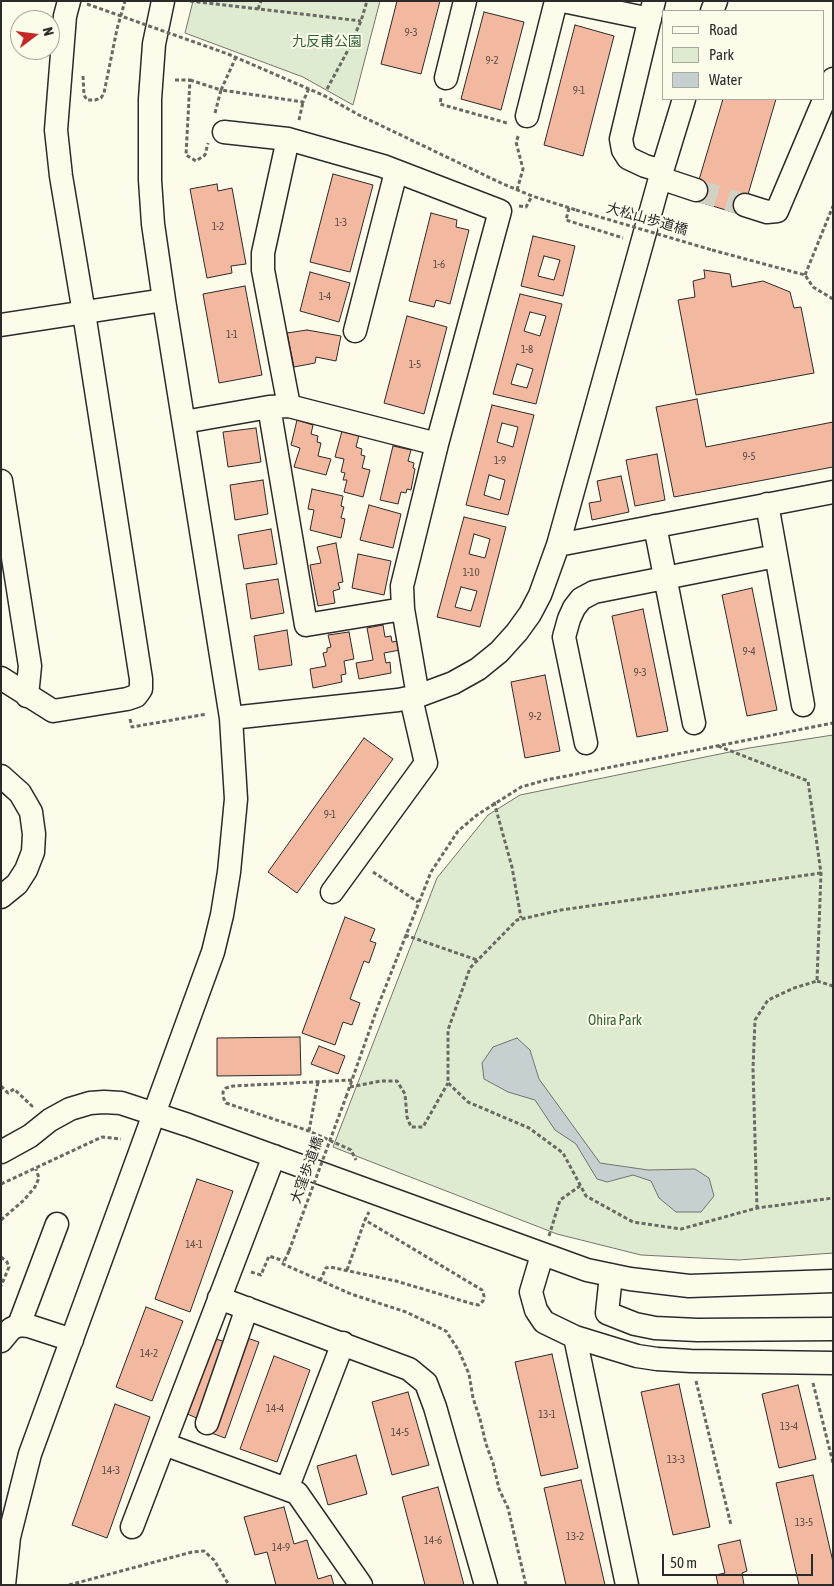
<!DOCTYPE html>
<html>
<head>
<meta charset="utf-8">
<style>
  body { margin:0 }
  #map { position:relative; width:834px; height:1586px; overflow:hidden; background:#fdfbea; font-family:"Asap Condensed",sans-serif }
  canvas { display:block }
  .frame { position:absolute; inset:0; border:2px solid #2b2b2b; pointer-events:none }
  .legend { position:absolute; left:662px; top:10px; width:162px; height:90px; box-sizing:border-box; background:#fdfbea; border:1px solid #a9a89e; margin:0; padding:6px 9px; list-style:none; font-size:15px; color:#2b2b2b }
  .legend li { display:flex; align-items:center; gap:10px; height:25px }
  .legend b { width:25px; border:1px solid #a9a89e }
  .north { position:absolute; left:10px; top:10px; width:50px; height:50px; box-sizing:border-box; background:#fdfbea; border:1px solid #a9a89e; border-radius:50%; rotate:75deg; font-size:14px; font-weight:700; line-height:20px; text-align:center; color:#2b2b2b }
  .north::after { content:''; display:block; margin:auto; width:18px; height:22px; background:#c62828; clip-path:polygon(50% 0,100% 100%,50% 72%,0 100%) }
  .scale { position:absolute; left:662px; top:1554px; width:151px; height:22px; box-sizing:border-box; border:2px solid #2b2b2b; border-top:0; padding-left:6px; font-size:15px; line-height:18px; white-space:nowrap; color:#2b2b2b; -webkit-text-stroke:4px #fdfbea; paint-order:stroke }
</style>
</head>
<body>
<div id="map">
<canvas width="834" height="1586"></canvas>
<div class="frame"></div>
<ul class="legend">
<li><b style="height:6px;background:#fdfbea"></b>Road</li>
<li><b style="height:14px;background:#deebd1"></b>Park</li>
<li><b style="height:14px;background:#c7d0d0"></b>Water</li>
</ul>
<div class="north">N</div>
<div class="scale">50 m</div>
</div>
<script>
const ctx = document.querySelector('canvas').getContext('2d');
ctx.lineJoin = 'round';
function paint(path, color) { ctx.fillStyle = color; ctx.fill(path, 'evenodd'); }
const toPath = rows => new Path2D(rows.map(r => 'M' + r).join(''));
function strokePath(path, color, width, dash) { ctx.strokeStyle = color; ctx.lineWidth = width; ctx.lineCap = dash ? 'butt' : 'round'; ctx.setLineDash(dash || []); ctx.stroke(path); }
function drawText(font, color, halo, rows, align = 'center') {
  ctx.font = font + ' "Asap Condensed","Noto Sans JP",sans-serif'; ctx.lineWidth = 4; ctx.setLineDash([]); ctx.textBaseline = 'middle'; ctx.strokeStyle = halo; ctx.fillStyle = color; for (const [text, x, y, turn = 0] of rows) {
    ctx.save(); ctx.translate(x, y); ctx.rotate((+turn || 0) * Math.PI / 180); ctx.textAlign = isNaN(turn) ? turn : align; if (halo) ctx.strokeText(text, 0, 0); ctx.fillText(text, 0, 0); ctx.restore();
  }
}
const green = toPath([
  [193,1,380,1,353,105,303,77,185,33,193,1],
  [833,735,833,1253,739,1260,641,1255,557,1234,333,1147,437,878,488,815,520,795,749,748,833,735]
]);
paint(green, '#deebd1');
strokePath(green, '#74746e', 1);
const water = toPath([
  [517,1038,530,1050,539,1079,600,1163,648,1170,695,1169,709,1178,714,1196,701,1212,676,1212,659,1198,651,1181,633,1175,607,1182,597,1179,576,1144,555,1130,535,1100,508,1092,484,1079,482,1063,493,1047,517,1038]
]);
paint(water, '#c7d0d0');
strokePath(water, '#74746e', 1);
const building = toPath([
  [397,1,440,1,421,74,381,64,397,1],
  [484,12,524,22,501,110,461,99,484,12],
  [575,25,614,36,583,156,544,145,575,25],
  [723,99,776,99,742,215,693,200,723,99],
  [333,174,373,185,350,272,310,262,333,174],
  [217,184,218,191,232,188,246,264,231,266,232,273,207,278,190,189,217,184],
  [431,213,457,220,456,227,469,230,450,304,436,300,434,307,409,301,431,213],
  [533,236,575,246,563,296,521,286,533,236],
  [544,256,560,260,554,280,538,276,544,256],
  [704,270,730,274,732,287,763,281,790,292,794,308,801,307,814,373,696,395,678,300,695,297,693,281,705,278,704,270],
  [310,272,350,283,339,322,300,311,310,272],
  [245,286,262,375,219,383,203,294,245,286],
  [520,294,562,304,536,404,493,394,520,294],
  [530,312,546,316,540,336,524,331,530,312],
  [517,364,533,369,527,388,511,384,517,364],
  [407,316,447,327,424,414,384,403,407,316],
  [307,330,341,336,336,361,316,357,315,363,294,367,287,333,307,330],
  [697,399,706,447,833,422,833,467,674,497,656,407,697,399],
  [492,405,534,415,508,515,466,505,492,405],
  [502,423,518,427,513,447,497,442,502,423],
  [489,475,505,480,500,500,484,495,489,475],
  [297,420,313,425,311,434,318,436,317,442,321,443,318,456,331,459,326,475,294,467,300,448,291,445,297,420],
  [256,428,261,462,228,467,223,432,256,428],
  [342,431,359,435,356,447,362,449,361,455,365,456,362,468,370,470,363,497,344,492,347,480,343,480,345,473,341,472,344,459,335,457,342,431],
  [393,446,411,450,408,461,414,463,413,468,415,469,411,490,407,489,406,493,401,492,398,504,380,500,393,446],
  [657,454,665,500,635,506,626,460,657,454],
  [621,476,629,512,592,520,589,503,601,501,597,481,621,476],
  [263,480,268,514,235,520,230,485,263,480],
  [312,489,343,496,341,506,344,507,341,518,345,519,341,538,310,530,314,510,308,509,312,489],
  [369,505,401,514,393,548,360,540,369,505],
  [464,517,506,527,480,627,437,617,464,517],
  [474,534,490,539,485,558,469,554,474,534],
  [461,587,477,591,471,611,455,607,461,587],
  [271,529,277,564,244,569,238,535,271,529],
  [336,543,343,582,338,583,340,589,333,591,335,603,318,606,310,565,321,563,317,547,336,543],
  [358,554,391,561,384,595,352,588,358,554],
  [278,579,284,613,251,619,246,584,278,579],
  [752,588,777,710,747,716,722,595,752,588],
  [643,609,668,731,637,737,612,616,643,609],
  [383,625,385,637,391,636,392,642,398,641,400,650,384,653,386,663,390,662,391,673,359,679,356,663,373,660,367,628,383,625],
  [287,630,292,665,259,670,254,636,287,630],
  [349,632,354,659,344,661,346,674,341,675,342,682,313,688,310,669,326,666,323,653,327,652,327,648,331,647,328,635,349,632],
  [545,675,560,751,525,758,511,682,545,675],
  [364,738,393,759,297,893,268,872,364,738],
  [345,917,375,929,370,941,376,943,369,963,364,961,350,999,360,1003,352,1025,343,1022,335,1045,302,1033,345,917],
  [300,1037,301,1075,217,1076,217,1038,300,1037],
  [319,1046,345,1056,338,1074,311,1064,319,1046],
  [197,1179,233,1191,190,1312,155,1299,197,1179],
  [146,1307,183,1321,152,1401,116,1387,146,1307],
  [244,1337,259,1342,225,1438,195,1427,199,1419,185,1413,212,1338,226,1342,244,1337],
  [552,1354,578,1468,541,1476,515,1362,552,1354],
  [274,1356,310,1370,277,1462,240,1449,274,1356],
  [679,1384,710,1527,673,1535,641,1392,679,1384],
  [798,1385,816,1459,779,1468,762,1394,798,1385],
  [408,1392,429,1465,392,1475,372,1402,408,1392],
  [115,1404,150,1417,107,1538,72,1525,115,1404],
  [356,1455,367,1494,328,1505,317,1466,356,1455],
  [813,1475,833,1562,833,1585,799,1585,776,1483,813,1475],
  [581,1480,605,1585,566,1585,544,1488,581,1480],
  [438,1487,464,1585,425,1585,402,1497,438,1487],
  [284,1507,294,1544,307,1540,318,1579,331,1575,334,1585,276,1585,267,1552,255,1555,244,1517,284,1507],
  [740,1540,747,1571,742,1573,744,1585,718,1585,716,1575,725,1573,718,1545,740,1540]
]);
paint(building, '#f2b8a0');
strokePath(building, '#2b2b2b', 1);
strokePath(toPath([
  [696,190,745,205]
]), '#d3d1c4', 22, [22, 11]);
const minor = toPath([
  [563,1,650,19],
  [654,1,621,139,623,150,628,158,645,166,662,171],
  [712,11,716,1],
  [446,78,465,1],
  [527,116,556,1],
  [224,132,288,139],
  [660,178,696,190],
  [745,205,767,212,777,211,833,79],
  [1,325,164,300],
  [355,331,396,172],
  [289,406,263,270,263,253,288,139,383,166,500,211,437,444,402,586,403,609,418,696],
  [269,407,306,625,403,609],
  [184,422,269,407,289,406,437,444],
  [1,481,30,666,27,696],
  [767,504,803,705],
  [655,526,694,723],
  [558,545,833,492],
  [1,678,53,711,127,699,136,696,141,689,141,679,84,313,61,176,56,130,65,16,69,1],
  [231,718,398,700,418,696,453,683,478,669,499,652,517,632,530,614,540,595,558,545,662,171,684,99],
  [586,743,564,637,569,619,574,608,581,599,594,592,776,556],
  [1,776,20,793,31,812,34,834,33,852,26,870,17,884,1,897],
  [332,892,426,763,411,698],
  [1,1152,30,1136,50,1120,70,1109,90,1103,104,1102,121,1103,188,1125,587,1270,630,1279,689,1286,833,1281],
  [542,1255,531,1292,536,1310,544,1322,575,1337,637,1356,657,1359,691,1361,833,1363],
  [611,1275,607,1313,635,1324,655,1328,697,1330,833,1329],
  [219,1298,409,1369,426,1383,435,1407,486,1585],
  [19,1325,57,1224],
  [575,1337,627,1585],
  [1,1341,11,1329,19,1325,29,1326,72,1340],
  [207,1423,247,1308],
  [164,1444,297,1493,361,1585],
  [287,1489,343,1343],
  [132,1527,274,1156],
  [4,1585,9,1537,30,1454,213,952,222,915,229,872,236,799,231,718,164,300,153,224,150,180,150,99,154,44,163,1]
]);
strokePath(minor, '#2b2b2b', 25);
strokePath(toPath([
  [190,1,361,21],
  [258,9,261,1],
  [228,54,325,96,359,115,501,183,532,196,576,210],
  [83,76,84,95,87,100,95,100,101,98,104,93,117,29,125,1],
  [175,80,190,80,186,155,196,161,205,155,208,143],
  [190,80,221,90,236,57],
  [327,89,347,52,361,21,367,1],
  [441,98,440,104,507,123],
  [215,113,221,90,303,102,309,88],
  [299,120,303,102],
  [517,190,523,169,516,142,519,134],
  [519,206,526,207,532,196],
  [569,208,566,220,623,238],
  [712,250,805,275,813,287,833,299],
  [805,275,833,206],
  [130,719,132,727,207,714],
  [718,746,808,781,821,873,817,981,794,988,768,1000,755,1020,753,1069,757,1208],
  [494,802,512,867,521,918],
  [373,872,418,902],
  [821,873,561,910,517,920,470,968,448,1030,448,1083,468,1102,529,1128,563,1153,586,1196,633,1222,681,1229,757,1208,833,1198],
  [405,935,477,960],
  [817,981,833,986],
  [352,1080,233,1086,226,1088,223,1092,223,1097,226,1103,309,1131,351,1150,356,1160],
  [1,1086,8,1093,14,1089,32,1106,35,1104],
  [350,1087,381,1081,397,1081,405,1094,407,1117,411,1127,423,1127,448,1083],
  [346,1097,378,1006,431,872,458,831,477,815,521,787,546,780,833,723],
  [309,1131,318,1082],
  [1,1184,102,1137,121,1139],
  [1,1220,24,1200,35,1187,39,1178,36,1169],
  [549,1236,560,1200,580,1186],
  [289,1251,283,1264,351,1294,406,1312,446,1331,459,1351,469,1374,473,1398,480,1419,486,1444,493,1463,499,1489,508,1508,526,1585],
  [1,1257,7,1262,9,1267,1,1286],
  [347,1270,365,1220],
  [251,1272,261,1275,269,1256,284,1261],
  [320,1281,326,1268,330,1267,396,1281,473,1304,479,1305,483,1301,484,1296,482,1290,365,1220,369,1212],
  [696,1381,731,1525],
  [813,1383,833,1463],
  [69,1585,192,1552,204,1551,214,1560,229,1585]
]), '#6a6964', 3, [4, 2.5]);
strokePath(minor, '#fdfbea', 22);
strokePath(toPath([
  [87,4,228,54],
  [576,210,712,250],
  [289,1251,346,1097]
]), '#6a6964', 3, [4, 2.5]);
drawText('11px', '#5d4e48', null, [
  ["9-3",411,33],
  ["9-2",492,61],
  ["9-1",579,91],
  ["1-3",341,223],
  ["1-2",218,227],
  ["1-6",439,265],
  ["1-4",325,297],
  ["1-1",232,335],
  ["1-8",527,350],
  ["1-5",415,365],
  ["9-5",749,457],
  ["1-9",500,461],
  ["1-10",471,573],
  ["9-4",749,652],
  ["9-3",640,673],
  ["9-2",535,717],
  ["9-1",330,815],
  ["14-1",194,1245],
  ["14-2",149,1354],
  ["14-4",275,1409],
  ["13-1",547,1415],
  ["13-4",789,1427],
  ["14-5",400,1433],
  ["13-3",676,1460],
  ["14-3",111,1471],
  ["13-5",804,1523],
  ["13-2",575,1537],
  ["14-6",433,1541],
  ["14-9",281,1548]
]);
drawText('14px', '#34623c', '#fdfbea', [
  ["九反甫公園",327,42],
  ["Ohira Park",615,1021]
]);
drawText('14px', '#2b2b2b', '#fdfbea', [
  ["大松山歩道橋",647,219,16],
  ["大窪歩道橋",307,1170,-70]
]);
</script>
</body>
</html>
